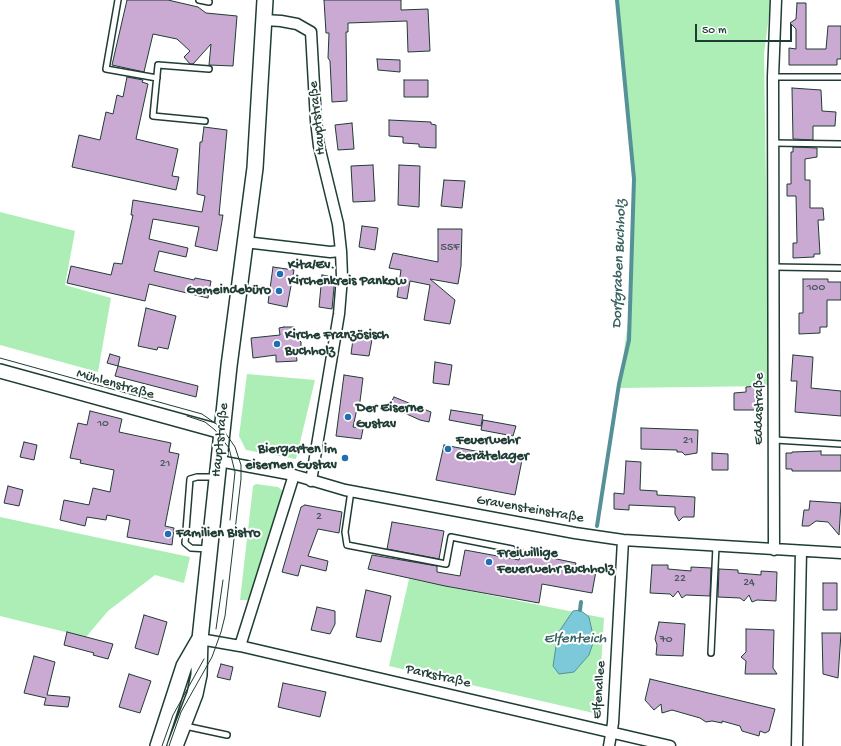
<!DOCTYPE html>
<html>
<head>
<meta charset="utf-8">
<style>
  body { margin:0 }
  #map { position:relative; width:841px; height:746px; overflow:hidden; background:#fff; font-family:"Gochi Hand",sans-serif }
  canvas { display:block }
  .scale { position:absolute; left:695px; top:24px; width:97px; height:18px; box-sizing:border-box; border:2px solid #1f3d34; border-top:0; padding-left:5px; font-size:12px; line-height:14px; white-space:nowrap; color:#1f3d34; -webkit-text-stroke:3px #fff; paint-order:stroke }
</style>
</head>
<body>
<div id="map">
<canvas width="841" height="746"></canvas>
<div class="scale">50 m</div>
</div>
<script>
const ctx = document.querySelector('canvas').getContext('2d');
ctx.lineJoin = 'round';
function paint(path, color) { ctx.fillStyle = color; ctx.fill(path, 'evenodd'); }
const toPath = rows => new Path2D(rows.map(r => 'M' + r).join(''));
function strokePath(path, color, width, dash) { ctx.strokeStyle = color; ctx.lineWidth = width; ctx.lineCap = dash ? 'butt' : 'round'; ctx.setLineDash(dash || []); ctx.stroke(path); }
function drawText(font, color, halo, rows, align = 'center') {
  ctx.font = font + ' "Gochi Hand",sans-serif'; ctx.lineWidth = 4; ctx.setLineDash([]); ctx.textBaseline = 'middle'; ctx.strokeStyle = halo; ctx.fillStyle = color; for (const [text, x, y, turn = 0] of rows) {
    ctx.save(); ctx.translate(x, y); ctx.rotate((+turn || 0) * Math.PI / 180); ctx.textAlign = isNaN(turn) ? turn : align; if (halo) ctx.strokeText(text, 0, 0); ctx.fillText(text, 0, 0); ctx.restore();
  }
}
paint(toPath([
  [617,0,771,0,764,54,769,386,619,388,629,314,633,169],
  [0,212,75,231,65,285,111,298,98,372,0,345],
  [247,374,315,380,296,459,246,450,239,436],
  [256,484,278,487,285,493,249,600,240,600,253,486],
  [0,517,190,557,184,583,155,575,108,611,86,637,0,616],
  [409,579,604,618,598,714,389,666]
]), '#adeeb7');
const water = toPath([
  [580,610,589,617,594,640,589,655,574,672,559,674,553,666,558,633,573,611,580,610]
]);
paint(water, '#7cc9da');
strokePath(water, '#579198', 1);
strokePath(toPath([
  [597,526,619,384,629,340,634,179,617,0],
  [580,610,581,602]
]), '#579198', 4);
const building = toPath([
  [127,0,168,0,198,7,206,13,237,16,233,66,209,65,211,44,193,64,190,64,184,57,190,51,177,39,153,34,144,72,112,65,127,0],
  [324,0,401,0,401,10,428,9,430,51,408,52,407,21,348,23,348,32,346,32,347,101,332,102,330,61,328,58,329,33,326,33,324,0],
  [797,3,806,3,806,49,826,49,828,26,841,26,841,59,837,59,837,65,789,65,789,48,796,49,796,29,790,23,796,19,797,3],
  [377,59,400,60,400,72,378,70,377,59],
  [127,77,143,80,142,82,148,84,136,139,178,149,172,176,179,177,176,190,72,167,79,135,100,140,106,112,113,114,117,95,123,97,127,77],
  [404,80,428,80,428,97,404,97,404,80],
  [792,88,821,90,822,111,836,112,835,126,813,126,813,140,793,139,792,88],
  [389,120,431,122,431,124,436,125,436,148,419,147,419,144,403,143,403,137,389,136,389,120],
  [352,123,354,149,338,150,335,125,352,123],
  [204,127,227,130,219,215,223,215,217,251,195,246,199,227,153,219,149,239,188,248,186,257,159,251,154,271,194,280,195,278,211,281,208,298,149,284,145,301,67,283,71,266,111,275,114,263,122,264,133,215,131,215,133,200,202,212,205,196,197,194,200,142,202,142,204,127],
  [793,147,817,148,817,157,805,159,805,180,810,180,810,208,823,208,824,220,818,220,820,254,814,254,814,257,793,258,793,243,797,243,796,196,787,196,787,184,791,184,791,152,793,152,793,147],
  [373,165,375,201,353,202,351,166,373,165],
  [399,165,420,166,419,207,398,205,399,165],
  [444,180,465,181,462,208,441,206,444,180],
  [362,226,378,228,375,250,359,247,362,226],
  [438,229,462,229,461,266,458,284,430,279,455,300,450,324,424,320,430,285,410,281,407,299,397,297,401,270,389,268,393,253,438,262,438,229],
  [273,267,294,270,287,307,268,303,273,267],
  [322,275,335,277,332,309,319,307,322,275],
  [803,279,828,279,828,282,841,282,841,300,827,300,827,327,820,327,820,333,799,334,799,313,803,313,803,279],
  [146,308,176,316,168,349,158,347,157,350,138,346,146,308],
  [284,327,294,327,295,336,301,342,301,347,296,352,297,361,276,362,276,355,253,358,251,338,280,335,279,328,284,327],
  [354,332,373,334,369,356,351,354,354,332],
  [110,354,120,357,118,366,107,363,110,354],
  [793,355,813,357,811,388,841,391,841,416,795,412,797,381,791,381,793,355],
  [435,362,452,365,449,385,433,383,435,362],
  [118,366,198,386,196,397,115,376,118,366],
  [344,375,363,378,359,409,357,409,353,427,363,429,361,439,336,436,344,375],
  [758,386,758,410,734,410,734,393,746,392,746,387,758,386],
  [394,397,431,412,429,422,420,420,389,406,394,397],
  [451,410,483,415,481,426,449,420,451,410],
  [90,411,122,419,119,432,171,443,169,452,179,454,165,526,174,528,172,545,127,537,130,520,107,515,106,520,87,517,85,526,60,520,64,500,89,505,93,488,110,492,114,470,80,463,81,460,70,458,78,423,87,425,90,411],
  [483,420,516,426,513,436,481,430,483,420],
  [641,428,698,430,697,453,685,455,682,452,677,452,677,450,641,449,641,428],
  [24,442,37,445,34,460,20,457,24,442],
  [444,445,522,460,515,495,436,480,444,445],
  [821,451,821,455,841,455,841,471,792,471,792,469,786,469,786,453,792,453,792,452,821,451],
  [712,453,728,454,728,470,712,470,712,453],
  [626,461,641,462,640,490,657,491,657,495,695,497,694,517,683,517,679,521,675,514,675,507,629,505,629,510,614,509,614,493,624,494,626,461],
  [8,486,23,490,19,506,4,503,8,486],
  [810,501,841,503,839,535,828,522,816,521,809,526,802,526,804,510,809,510,810,501],
  [305,505,342,512,339,533,318,529,308,556,328,561,326,571,301,565,298,576,282,572,301,507,305,505],
  [392,522,444,531,439,559,387,549,392,522],
  [521,549,548,554,547,557,576,563,575,567,596,571,592,593,542,584,539,603,445,586,368,569,372,555,437,566,437,572,460,576,465,550,519,560,521,549],
  [652,565,668,565,668,569,691,571,691,567,711,568,710,596,686,595,682,598,678,591,673,597,670,594,650,593,652,565],
  [719,569,738,570,738,573,761,575,761,571,777,572,776,601,757,600,752,602,749,595,744,601,740,598,718,597,719,569],
  [823,583,837,583,837,610,823,610,823,583],
  [366,590,391,596,381,642,356,637,366,590],
  [317,607,335,611,335,624,330,634,311,630,317,607],
  [144,615,167,622,158,655,135,648,144,615],
  [659,622,685,624,683,656,656,655,657,645,655,639,659,622],
  [746,629,774,630,773,668,777,674,745,674,746,661,741,657,746,652,746,629],
  [67,632,113,644,108,659,93,655,94,653,64,645,67,632],
  [822,633,841,633,838,678,823,674,822,633],
  [34,656,55,662,47,695,70,697,68,707,44,705,46,698,24,693,34,656],
  [221,664,233,667,230,680,217,677,221,664],
  [129,674,151,681,140,713,119,707,129,674],
  [650,679,775,709,769,731,765,733,760,731,759,736,742,731,740,726,722,721,722,723,712,721,706,722,700,718,672,710,662,713,661,704,654,710,645,700,650,679],
  [283,683,326,692,320,717,278,707,283,683]
]);
paint(building, '#caa9d3');
strokePath(building, '#1f3d34', 1);
const service = toPath([
  [118,0,106,69,157,78],
  [199,0,209,2],
  [773,77,841,77],
  [205,121,153,116,158,65,209,69],
  [773,143,841,144],
  [773,267,841,268],
  [775,440,841,444],
  [351,491,345,532,347,545,446,564,451,537,512,549],
  [209,549,191,548,185,543,190,479,197,477,216,477],
  [711,653,716,546],
  [185,726,227,735]
]);
const minor = toPath([
  [264,20,281,21,297,24,311,32,316,121,319,146,338,224,341,251,342,277,339,314,311,481],
  [245,242,330,252,341,251],
  [219,461,294,475,345,490,575,533,623,540,841,553],
  [774,550,773,77,776,0],
  [200,639,240,646,670,746],
  [240,646,294,475],
  [609,746,613,723,623,540],
  [797,746,801,551]
]);
const tertiary = toPath([
  [0,371,222,432]
]);
const secondary = toPath([
  [158,746,184,666,199,640],
  [175,746,195,694,199,675,200,639,229,366,255,168,265,0]
]);
strokePath(service, '#1f3d34', 8);
strokePath(minor, '#1f3d34', 13);
strokePath(tertiary, '#1f3d34', 16);
strokePath(secondary, '#1f3d34', 18);
strokePath(service, '#fff', 5);
strokePath(minor, '#fff', 10);
strokePath(tertiary, '#fff', 13);
strokePath(secondary, '#fff', 15);
strokePath(toPath([
  [0,358,202,414,222,428,235,447,241,465,241,479,225,616,221,632,212,657,181,712,169,746],
  [187,416,205,422,215,430,229,448,235,472,230,520],
  [216,629,223,580],
  [162,746,173,715,204,659]
]), '#1f3d34', 1);
for (const [x, y, r, color] of [
  [280,274,4,"#1f6fb2"],
  [279,291,4,"#1f6fb2"],
  [277,344,4,"#1f6fb2"],
  [348,417,4,"#1f6fb2"],
  [448,449,4,"#1f6fb2"],
  [345,458,4,"#1f6fb2"],
  [168,534,4,"#1f6fb2"],
  [489,562,4,"#1f6fb2"]
]) { const dot = new Path2D(); dot.arc(x, y, r, 0, 2 * Math.PI); ctx.fillStyle = color; ctx.fill(dot); strokePath(dot, '#fff', 1.5); }
drawText('12px', '#4a585c', null, [
  ["55F",450,248],
  ["100",816,288],
  ["10",103,424],
  ["21",688,441],
  ["21",165,464],
  ["2",319,517],
  ["22",680,579],
  ["24",749,583],
  ["70",666,640]
]);
drawText('14px', '#1f3d34', '#fff', [
  ["Hauptstraße",318,118,-96],
  ["Mühlenstraße",115,385,16],
  ["Eddastraße",760,409,-90],
  ["Hauptstraße",221,440,-84],
  ["Gravensteinstraße",530,510,10],
  ["Parkstraße",438,677,13],
  ["Elfenallee",600,690,-86]
]);
drawText('bold 14px', '#1f3d34', '#fff', [
  ["Kita/Ev.",288,266],
  ["Kirchenkreis Pankow",288,282],
  ["Gemeindebüro",271,291,"right"],
  ["Kirche Französisch",285,336],
  ["Buchholz",285,352],
  ["Der Eiserne",356,409],
  ["Gustav",356,425],
  ["Feuerwehr",456,441],
  ["Gerätelager",456,457],
  ["Biergarten im",337,450,"right"],
  ["eisernen Gustav",337,466,"right"],
  ["Familien Bistro",176,534],
  ["Freiwillige",497,554],
  ["Feuerwehr Buchholz",497,570]
], 'left');
drawText('italic 15px', '#36605e', '#fff', [
  ["Dorfgraben Buchholz",620,264,-88],
  ["Elfenteich",575,640]
]);
</script>
</body>
</html>
